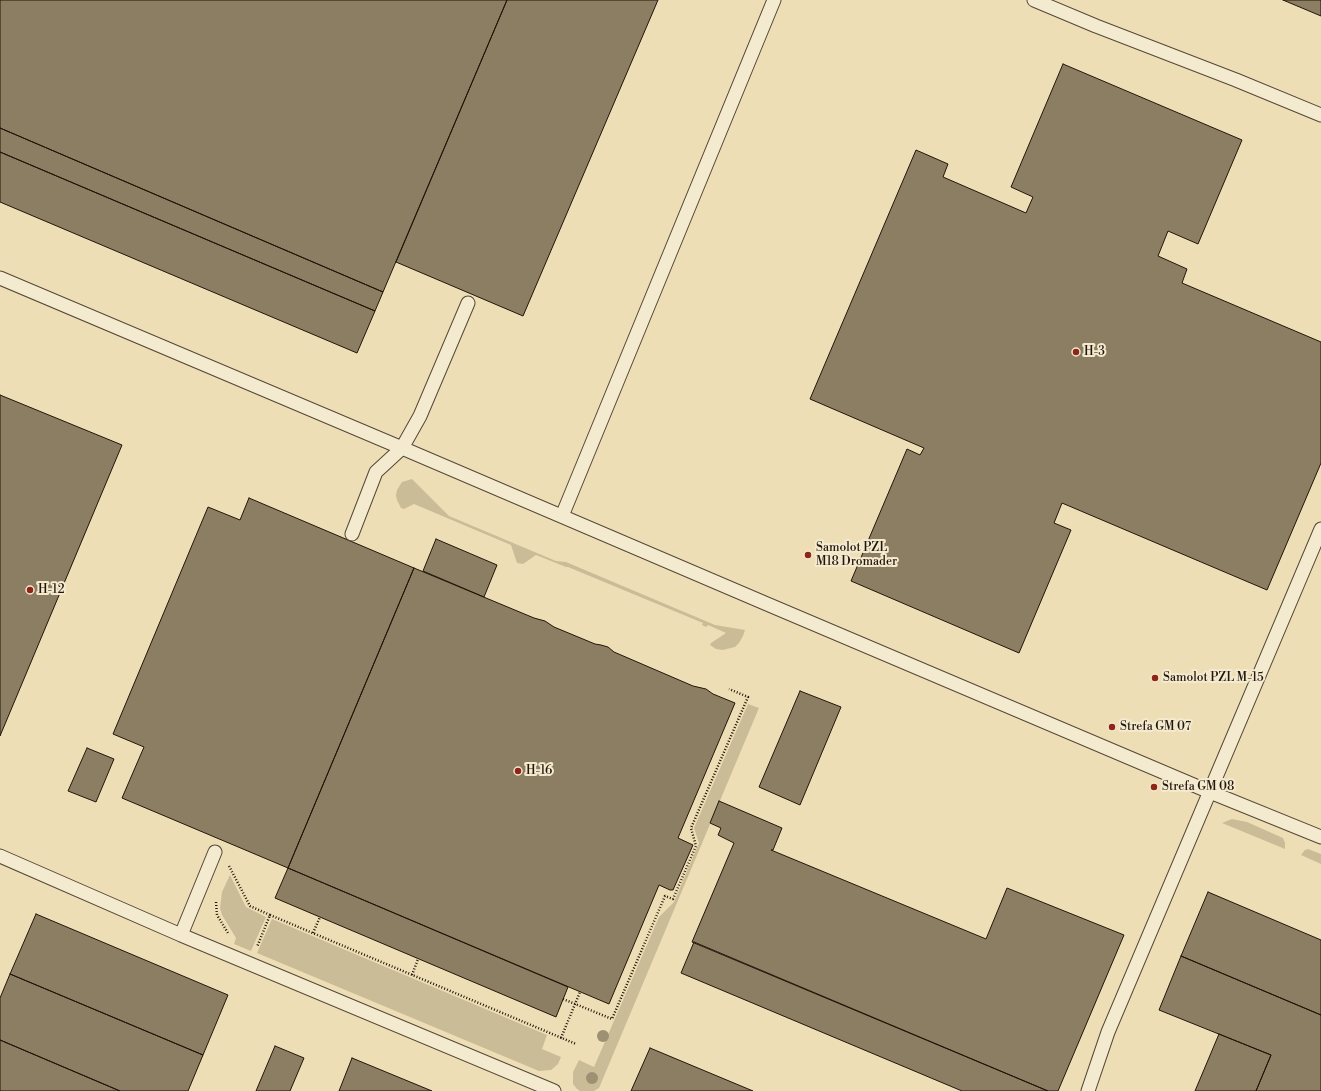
<!DOCTYPE html>
<html>
<head>
<meta charset="utf-8">
<style>
  body { margin:0 }
  canvas { display:block; background:#eedeb5 }
</style>
</head>
<body>
<canvas width="1321" height="1091"></canvas>
<script>
const ctx = document.querySelector('canvas').getContext('2d');
ctx.lineJoin = 'round';
function paint(path, color) { ctx.fillStyle = color; ctx.fill(path, 'evenodd'); }
const toPath = rows => new Path2D(rows.map(r => 'M' + r).join(''));
function strokePath(path, color, width, dash) { ctx.strokeStyle = color; ctx.lineWidth = width; ctx.lineCap = dash ? 'butt' : 'round'; ctx.setLineDash(dash || []); ctx.stroke(path); }
function drawText(font, color, halo, rows, align = 'center') {
  ctx.font = font + ' "Libre Bodoni",serif'; ctx.lineWidth = 4; ctx.setLineDash([]); ctx.textBaseline = 'middle'; ctx.strokeStyle = halo; ctx.fillStyle = color; for (const [text, x, y, turn = 0] of rows) {
    ctx.save(); ctx.translate(x, y); ctx.rotate((+turn || 0) * Math.PI / 180); ctx.textAlign = isNaN(turn) ? turn : align; if (halo) ctx.strokeText(text, 0, 0); ctx.fillText(text, 0, 0); ctx.restore();
  }
}
paint(toPath([
  [412,479,449,516,556,561,566,562,715,625,745,630,743,636,739,643,735,647,723,650,716,649,710,645,711,643,726,633,708,625,706,627,702,625,703,623,568,567,566,567,536,555,523,564,517,563,511,545,414,504,404,509,401,508,397,500,396,495,397,490,402,482],
  [748,704,759,708,599,1088,594,1091,580,1091,577,1089,573,1084,573,1072,579,1060,594,1067,659,917,674,902,699,843,694,828],
  [1232,819,1247,822,1283,838,1285,843,1285,849,1222,823],
  [1308,849,1321,854,1321,864,1301,855,1305,850],
  [230,875,246,907,266,917,251,951,234,944,236,938,222,915,220,908,222,892],
  [272,919,547,1035,542,1049,561,1057,558,1064,551,1070,539,1071,257,953]
]), '#cbbc98');
const building = toPath([
  [0,0,507,0,383,292,0,128,0,0],
  [507,0,658,0,523,316,396,262,507,0],
  [1283,0,1321,0,1321,16,1283,0],
  [1063,64,1242,140,1198,244,1168,231,1158,256,1187,269,1182,283,1321,342,1321,463,1267,590,1062,503,1054,523,1071,530,1019,653,851,581,907,449,920,455,924,448,810,399,916,150,948,164,943,177,1026,213,1033,197,1011,187,1063,64],
  [0,128,383,292,375,311,0,152,0,128],
  [0,152,375,311,357,353,0,202,0,152],
  [0,395,122,445,0,736,0,395],
  [249,498,414,568,288,868,122,798,144,747,113,734,208,507,240,520,249,498],
  [436,539,497,565,484,597,423,571,436,539],
  [414,568,534,618,545,621,554,627,595,644,601,645,608,647,614,652,693,686,706,689,713,694,735,703,678,838,693,845,673,890,670,890,659,885,609,1004,288,868,414,568],
  [800,691,841,707,800,805,759,787,800,691],
  [87,748,114,759,96,802,68,791,87,748],
  [719,801,782,828,773,850,771,850,986,939,1007,888,1124,935,1058,1091,1048,1091,692,942,734,843,718,835,721,828,710,823,719,801],
  [288,868,568,987,556,1017,275,898,288,868],
  [1208,892,1321,940,1321,1015,1181,956,1208,892],
  [36,914,228,995,203,1055,10,974,36,914],
  [694,942,1048,1091,962,1091,681,973,694,942],
  [1181,956,1321,1015,1321,1091,1256,1091,1271,1055,1159,1010,1181,956],
  [10,974,203,1055,188,1091,120,1091,0,1040,0,998,10,974],
  [1219,1034,1271,1055,1256,1091,1195,1091,1219,1034],
  [0,1040,120,1091,0,1091,0,1040],
  [275,1046,304,1058,290,1091,256,1091,275,1046],
  [650,1048,753,1091,631,1091,650,1048],
  [352,1058,432,1091,339,1091,352,1058]
]);
paint(building, '#8c7e63');
strokePath(building, '#21160b', 1);
const service = toPath([
  [1034,0,1096,26,1236,80,1321,115],
  [0,278,402,448,767,604,1210,792,1321,837],
  [562,516,774,0],
  [352,534,376,472,402,448,420,416,468,303],
  [215,852,181,935,554,1091],
  [0,856,181,935],
  [1088,1091,1108,1032,1321,529]
]);
strokePath(service, '#544836', 15);
strokePath(toPath([
  [229,866,250,906,270,915,257,947],
  [216,902,217,915,228,933],
  [270,915,576,1044],
  [313,933,320,917],
  [412,975,418,959],
  [563,999,612,1019,665,896,673,899,696,846,691,828,748,697,729,689],
  [561,1038,580,992]
]), '#21160b', 2.5, [1, 2]);
strokePath(service, '#f4eacf', 13);
ctx.fillStyle = '#9e9072';
for (const [x, y] of [
  [603,1036],
  [592,1078]
]) { ctx.beginPath(); ctx.arc(x, y, 6, 0, 2 * Math.PI); ctx.fill(); }
for (const [x, y, r, color] of [
  [1076,352,4,"#8f2418"],
  [808,555,4,"#8f2418"],
  [30,590,4,"#8f2418"],
  [1155,678,4,"#8f2418"],
  [1112,727,4,"#8f2418"],
  [518,771,4,"#8f2418"],
  [1154,787,4,"#8f2418"]
]) { const dot = new Path2D(); dot.arc(x, y, r, 0, 2 * Math.PI); ctx.fillStyle = color; ctx.fill(dot); strokePath(dot, '#f4eacf', 1.5); }
drawText('12px', '#21160b', '#f4eacf', [
  ["H-3",1084,352],
  ["Samolot PZL",816,548],
  ["M18 Dromader",816,562],
  ["H-12",38,590],
  ["Samolot PZL M-15",1163,678],
  ["Strefa GM 07",1120,727],
  ["H-16",526,771],
  ["Strefa GM 08",1162,787]
], 'left');
</script>
</body>
</html>
